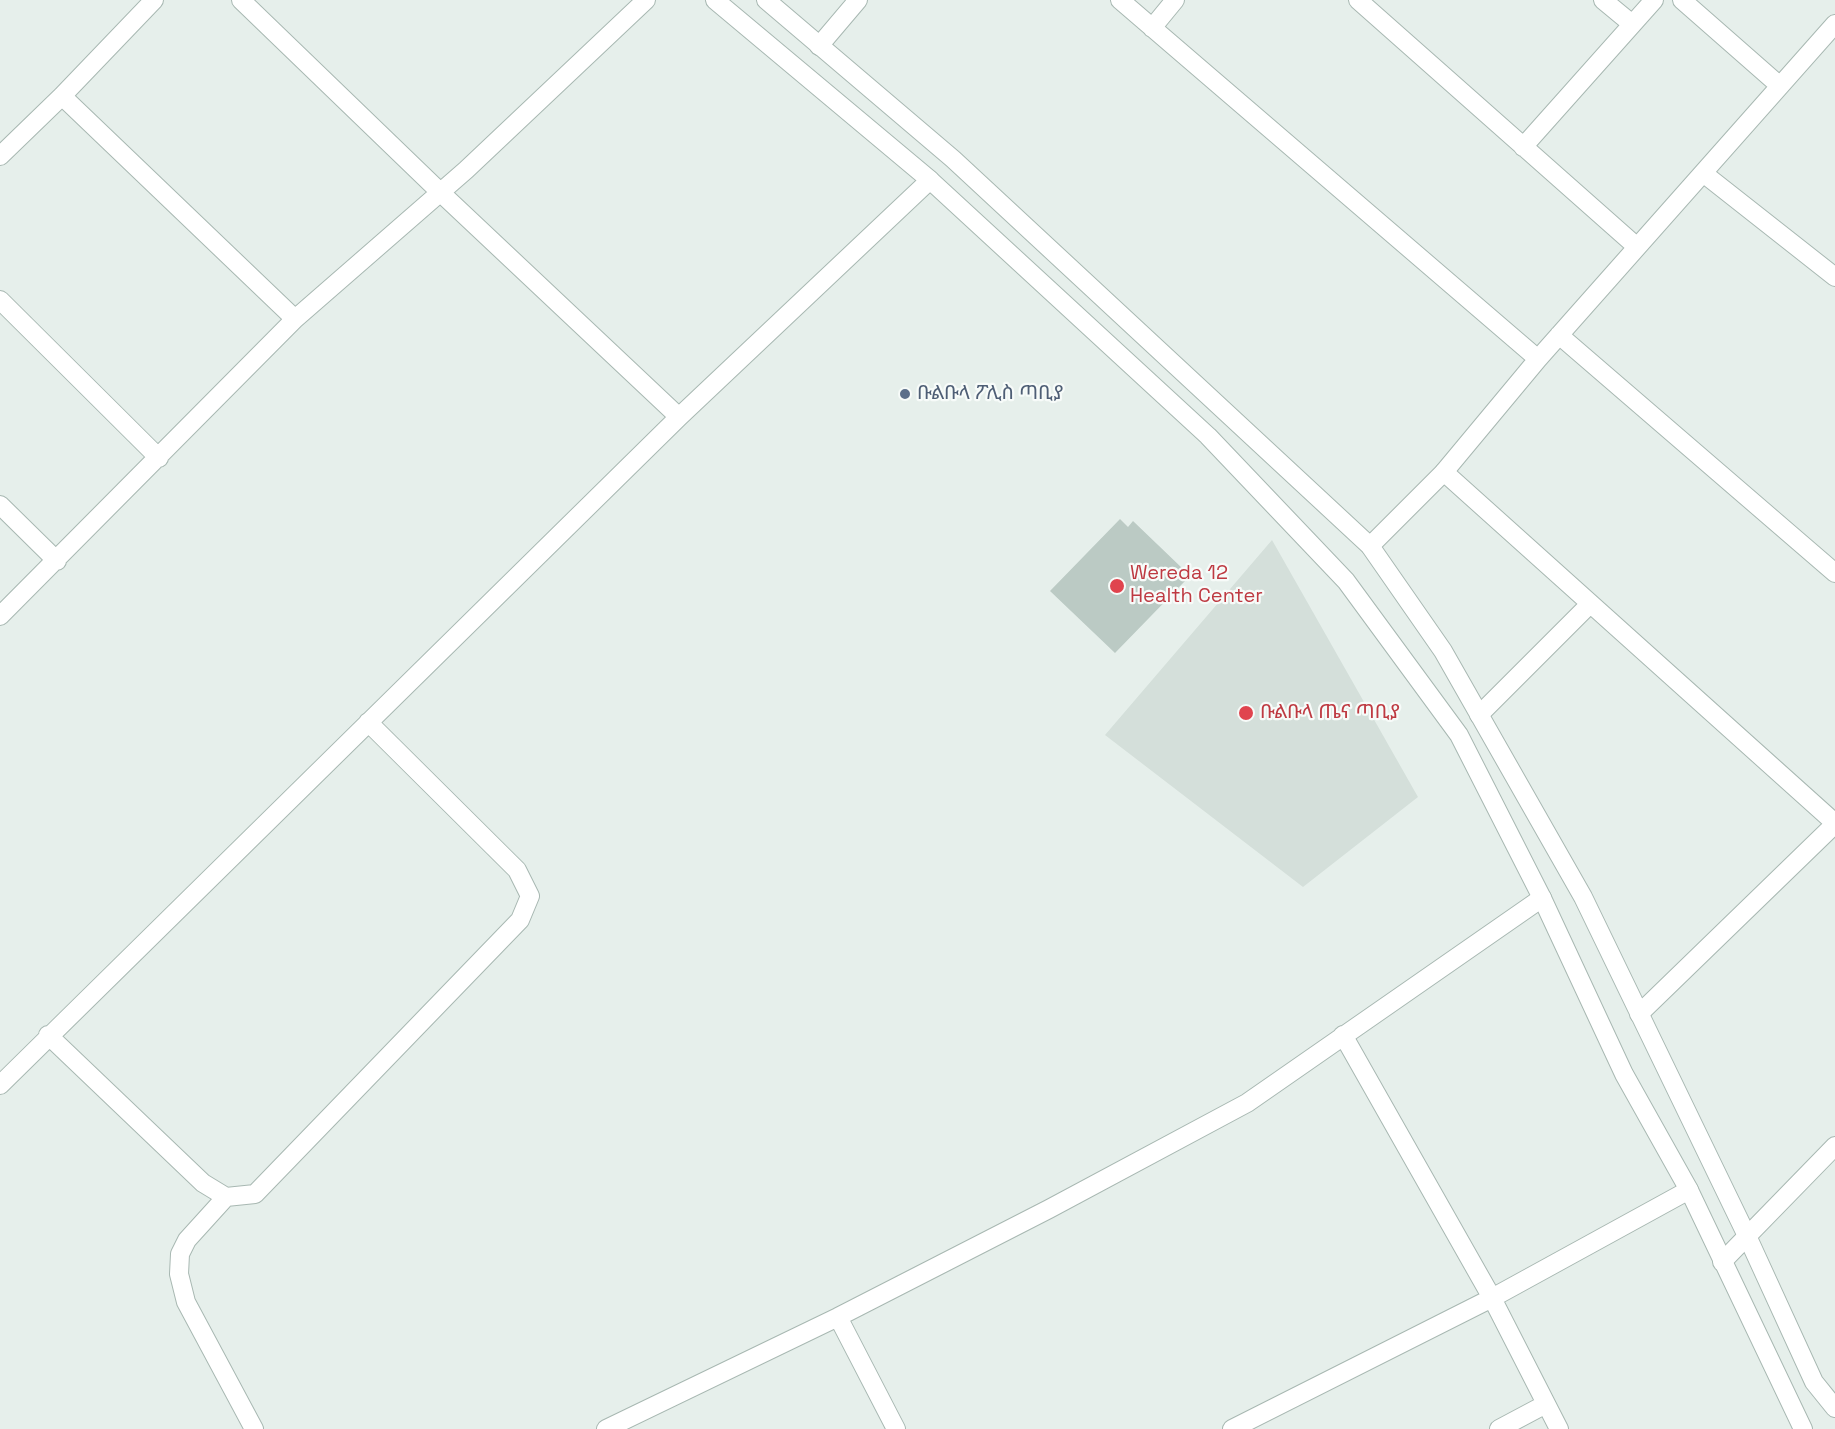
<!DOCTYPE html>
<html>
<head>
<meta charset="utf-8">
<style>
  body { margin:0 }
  canvas { display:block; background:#e6efeb }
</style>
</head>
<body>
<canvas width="1835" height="1429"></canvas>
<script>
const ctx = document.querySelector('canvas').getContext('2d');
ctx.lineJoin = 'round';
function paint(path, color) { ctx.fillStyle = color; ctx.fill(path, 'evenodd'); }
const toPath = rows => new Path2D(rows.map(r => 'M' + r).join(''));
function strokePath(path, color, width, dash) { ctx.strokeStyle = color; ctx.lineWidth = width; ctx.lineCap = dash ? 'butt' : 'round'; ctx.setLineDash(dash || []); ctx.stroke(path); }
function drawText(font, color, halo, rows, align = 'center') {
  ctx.font = font + ' "Space Grotesk","Noto Sans Ethiopic",sans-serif'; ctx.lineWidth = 4.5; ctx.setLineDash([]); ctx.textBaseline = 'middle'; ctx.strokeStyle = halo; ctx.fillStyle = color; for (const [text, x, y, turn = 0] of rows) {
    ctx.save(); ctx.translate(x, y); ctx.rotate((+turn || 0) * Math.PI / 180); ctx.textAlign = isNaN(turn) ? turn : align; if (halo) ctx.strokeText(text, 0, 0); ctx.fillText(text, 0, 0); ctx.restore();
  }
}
paint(toPath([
  [1272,540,1418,797,1303,887,1105,735]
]), '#d4dfda');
paint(toPath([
  [1120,519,1128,527,1133,521,1182,568,1176,573,1185,581,1115,653,1050,591]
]), '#bbcac4');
const service = toPath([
  [1444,472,1835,823],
  [1479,715,1590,604]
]);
const minor = toPath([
  [241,0,440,192,679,417],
  [1120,0,1538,359],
  [1358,0,1637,247],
  [1603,0,1632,24],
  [1682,0,1780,86],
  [1152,28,1175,0],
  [819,46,858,0],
  [62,96,295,319],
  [1523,147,1654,0],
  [0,156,62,96,154,0],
  [1703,173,1835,277],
  [0,300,159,458],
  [1559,335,1835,573],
  [0,505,57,561],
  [1370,546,1444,472,1538,359,1835,24],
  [0,616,295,319,466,170,646,0],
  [1639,1014,1835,824],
  [48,1035,203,1183,226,1197,255,1194,520,920,530,896,517,870,368,722],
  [1343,1035,1492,1298,1559,1429],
  [0,1085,679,417,930,180],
  [226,1197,187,1240,180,1254,179,1274,186,1302,254,1429],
  [1722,1262,1835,1146],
  [838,1317,896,1429],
  [606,1429,838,1317,1049,1209,1247,1103,1542,898],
  [1232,1429,1492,1298,1689,1190],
  [1499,1429,1546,1404]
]);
const tertiary = toPath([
  [715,0,930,180,1208,436,1346,581,1459,735,1542,898,1624,1074,1689,1190,1803,1429],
  [766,0,953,159,1370,546,1443,651,1583,897,1748,1238,1814,1382,1835,1408]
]);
strokePath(service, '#a8b8b2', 20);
strokePath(minor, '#a8b8b2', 20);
strokePath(tertiary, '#a8b8b2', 20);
strokePath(service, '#fff', 18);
strokePath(minor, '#fff', 18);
strokePath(tertiary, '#fff', 18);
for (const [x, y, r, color] of [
  [905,394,6,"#5c6f8a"],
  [1117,586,8,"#e0444e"],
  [1246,713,8,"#e0444e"]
]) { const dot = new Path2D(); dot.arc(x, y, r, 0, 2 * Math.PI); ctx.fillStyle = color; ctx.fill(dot); strokePath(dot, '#f7fbf9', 2); }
drawText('20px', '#4e5e75', '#f7fbf9', [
  ["ቡልቡላ ፖሊስ ጣቢያ",917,394]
], 'left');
drawText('20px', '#be3a42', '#f7fbf9', [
  ["Wereda 12",1130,574],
  ["Health Center",1130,597],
  ["ቡልቡላ ጤና ጣቢያ",1260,713]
], 'left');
</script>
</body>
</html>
